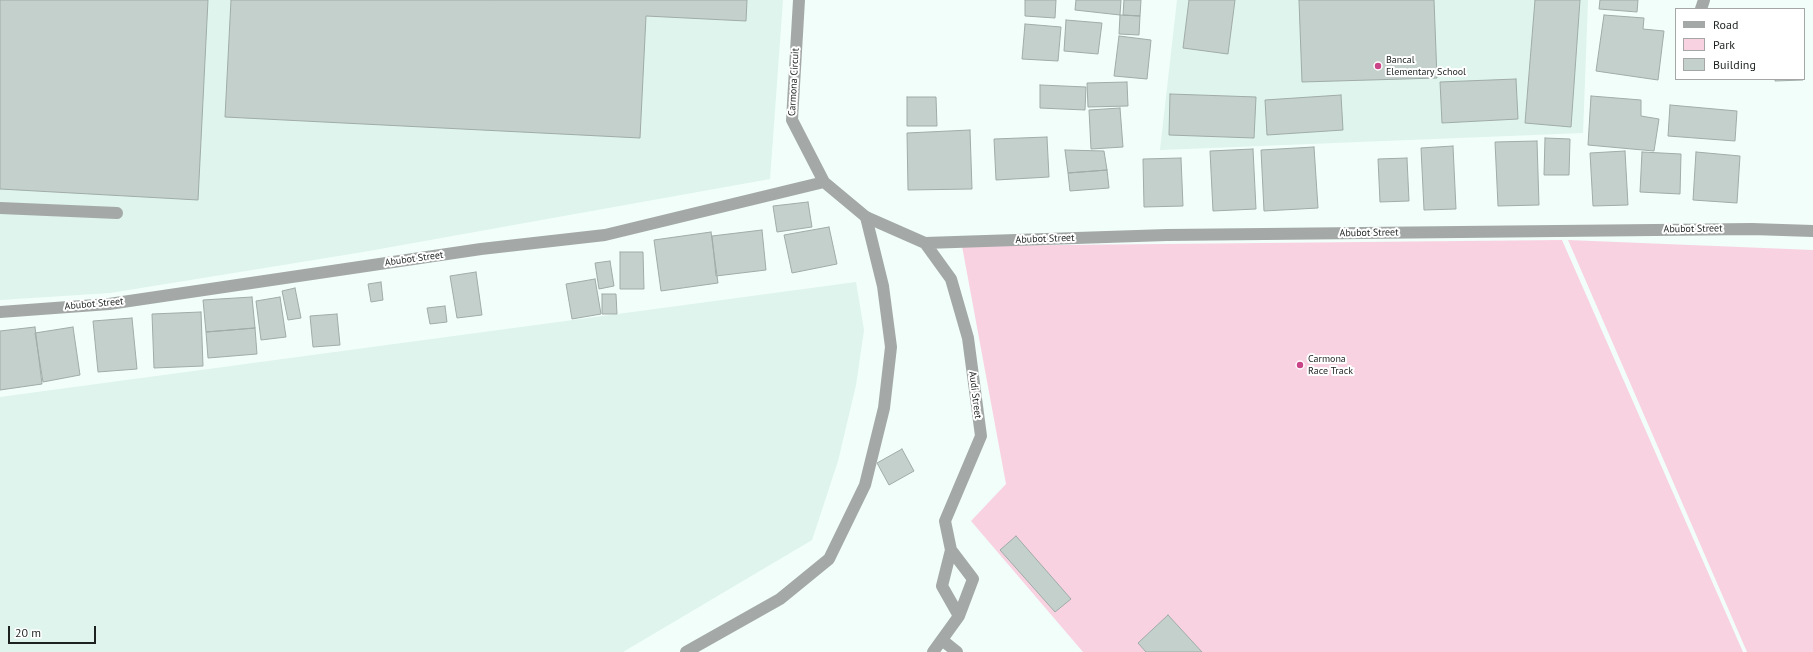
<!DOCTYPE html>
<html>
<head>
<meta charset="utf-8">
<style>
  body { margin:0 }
  #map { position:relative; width:1813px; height:652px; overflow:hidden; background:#f1fefa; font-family:"PT Sans",sans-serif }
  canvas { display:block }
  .legend { position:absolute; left:1675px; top:8px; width:130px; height:72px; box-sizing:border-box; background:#fff; border:1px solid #a5a7a6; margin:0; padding:5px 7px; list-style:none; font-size:12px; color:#1d2220 }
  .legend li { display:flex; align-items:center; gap:8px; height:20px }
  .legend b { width:20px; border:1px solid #a5a7a6 }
  .scale { position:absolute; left:8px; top:626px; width:88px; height:18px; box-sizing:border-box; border:2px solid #1d2220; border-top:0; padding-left:5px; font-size:12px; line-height:14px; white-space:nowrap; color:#1d2220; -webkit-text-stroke:3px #fff; paint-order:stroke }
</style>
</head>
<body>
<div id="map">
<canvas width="1813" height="652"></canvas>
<ul class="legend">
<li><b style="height:5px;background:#a4a9a7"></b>Road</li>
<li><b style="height:11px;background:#f9d2e1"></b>Park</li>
<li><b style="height:11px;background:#c3d0cc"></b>Building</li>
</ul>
<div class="scale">20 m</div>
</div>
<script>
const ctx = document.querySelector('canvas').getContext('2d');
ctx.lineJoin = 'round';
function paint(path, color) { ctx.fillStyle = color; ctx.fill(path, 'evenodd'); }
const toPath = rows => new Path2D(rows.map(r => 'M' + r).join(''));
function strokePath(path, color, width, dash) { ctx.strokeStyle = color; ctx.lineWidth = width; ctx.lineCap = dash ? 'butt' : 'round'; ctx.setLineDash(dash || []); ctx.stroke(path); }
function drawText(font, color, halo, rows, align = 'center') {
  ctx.font = font + ' "PT Sans",sans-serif'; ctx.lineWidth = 4; ctx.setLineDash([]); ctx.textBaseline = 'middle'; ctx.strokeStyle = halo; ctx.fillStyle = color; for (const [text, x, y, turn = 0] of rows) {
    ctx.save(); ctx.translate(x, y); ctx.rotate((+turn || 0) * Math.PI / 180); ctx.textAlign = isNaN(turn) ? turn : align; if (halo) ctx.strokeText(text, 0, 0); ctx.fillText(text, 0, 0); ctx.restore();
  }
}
paint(toPath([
  [0,0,783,0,770,179,363,252,110,293,0,300],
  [1177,0,1588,0,1583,133,1160,150],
  [856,282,864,330,856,385,838,461,812,540,623,652,0,652,0,397]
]), '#def4ed');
paint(toPath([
  [1562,240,1743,652,1083,652,971,521,1006,484,962,246],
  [1568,240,1813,250,1813,652,1747,652]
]), '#f9d2e1');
const building = toPath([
  [0,0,208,0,198,200,0,189,0,0],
  [231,0,747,0,746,21,646,16,640,138,225,117,231,0],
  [1025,0,1056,0,1055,18,1025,16,1025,0],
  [1076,0,1121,0,1120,15,1075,10,1076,0],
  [1124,0,1141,0,1140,16,1123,15,1124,0],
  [1189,0,1235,0,1228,54,1183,48,1189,0],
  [1299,0,1434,0,1437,78,1302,82,1299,0],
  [1535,0,1580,0,1571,127,1525,123,1535,0],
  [1600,0,1638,0,1637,12,1599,9,1600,0],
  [1120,15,1140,16,1139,35,1119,34,1120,15],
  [1604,15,1644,18,1643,29,1664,31,1658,80,1596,71,1604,15],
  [1066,20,1102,23,1098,54,1064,51,1066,20],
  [1025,24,1061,27,1058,61,1022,59,1025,24],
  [1119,36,1151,40,1147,79,1114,76,1119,36],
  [1516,79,1518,119,1442,123,1440,82,1516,79],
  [1775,79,1803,79,1803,80,1775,81,1775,79],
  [1127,82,1128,106,1088,107,1087,83,1127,82],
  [1040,85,1086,87,1085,110,1040,108,1040,85],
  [1170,94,1256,97,1254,138,1169,135,1170,94],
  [1341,95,1343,130,1267,135,1265,100,1341,95],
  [1591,96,1641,100,1641,116,1659,119,1654,151,1588,145,1591,96],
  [907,97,936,97,937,126,907,126,907,97],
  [1670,105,1737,111,1735,141,1668,136,1670,105],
  [1120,108,1123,147,1091,149,1089,110,1120,108],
  [970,130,972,189,908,190,907,133,970,130],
  [1047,137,1049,177,996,180,994,139,1047,137],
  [1545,138,1570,139,1569,175,1544,175,1545,138],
  [1537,141,1539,205,1498,206,1495,142,1537,141],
  [1453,146,1456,209,1424,210,1421,148,1453,146],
  [1314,147,1318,208,1264,211,1261,150,1314,147],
  [1253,149,1256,209,1213,211,1210,151,1253,149],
  [1065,150,1104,151,1107,170,1068,173,1065,150],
  [1625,151,1628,205,1593,206,1590,153,1625,151],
  [1642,152,1681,154,1680,194,1640,192,1642,152],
  [1696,152,1740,156,1737,203,1693,200,1696,152],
  [1181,158,1183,206,1144,207,1143,159,1181,158],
  [1407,158,1409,201,1380,202,1378,159,1407,158],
  [1107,170,1109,188,1070,191,1068,173,1107,170],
  [808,202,812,227,777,232,773,206,808,202],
  [829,227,837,264,792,273,784,235,829,227],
  [762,230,766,270,716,276,712,236,762,230],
  [711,232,718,283,661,291,654,240,711,232],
  [620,252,643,252,644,289,620,289,620,252],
  [610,261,614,286,599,289,595,263,610,261],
  [476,272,482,315,457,318,450,276,476,272],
  [595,279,601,314,572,319,566,284,595,279],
  [381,282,383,300,371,302,368,284,381,282],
  [295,288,301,318,288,320,282,291,295,288],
  [602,294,616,294,617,314,602,314,602,294],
  [252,297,255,328,206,332,203,300,252,297],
  [280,297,286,337,261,340,256,301,280,297],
  [445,306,447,322,430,324,427,308,445,306],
  [201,312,203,366,154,368,152,314,201,312],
  [337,314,340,345,313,347,310,316,337,314],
  [132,318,137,369,98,372,93,321,132,318],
  [35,327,42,384,0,390,0,331,35,327],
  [73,327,80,375,43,382,35,333,73,327],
  [255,328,257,354,208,358,206,332,255,328],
  [902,449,914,471,889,485,877,463,902,449],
  [1016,536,1071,599,1055,612,1000,550,1016,536],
  [1168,615,1202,652,1146,652,1138,643,1168,615]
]);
paint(building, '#c3d0cc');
strokePath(building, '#a0aca8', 1);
strokePath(toPath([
  [0,208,117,213],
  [686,652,780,599,829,559,865,485,884,408,891,347,883,286,866,217]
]), '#a4a9a7', 12);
strokePath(toPath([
  [799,0,792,120,824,182,866,217,925,243,1167,235,1752,229,1813,231],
  [1701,9,1704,0],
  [925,243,951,279,968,338,981,436,945,521,951,550,942,586,959,616],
  [0,312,109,304,481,249,605,235,824,182],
  [942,640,957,652],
  [933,652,959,616,973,579,951,550]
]), '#a4a9a7', 12);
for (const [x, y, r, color] of [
  [1378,66,4,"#ca4588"],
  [1300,365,4,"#ca4588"]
]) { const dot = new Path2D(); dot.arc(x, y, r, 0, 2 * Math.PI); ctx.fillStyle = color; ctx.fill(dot); strokePath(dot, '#fff', 1.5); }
drawText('10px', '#1d2220', '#fff', [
  ["Bancal",1386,60],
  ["Elementary School",1386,72],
  ["Carmona",1308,359],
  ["Race Track",1308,371]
], 'left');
drawText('10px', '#1d2220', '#fff', [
  ["Carmona Circuit",794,82,-87],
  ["Abubot Street",1693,229,-1],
  ["Abubot Street",1369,233,-1],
  ["Abubot Street",1045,239,-2],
  ["Abubot Street",414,259,-8],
  ["Abubot Street",94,304,-5],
  ["Audi Street",975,395,83]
]);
</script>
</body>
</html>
